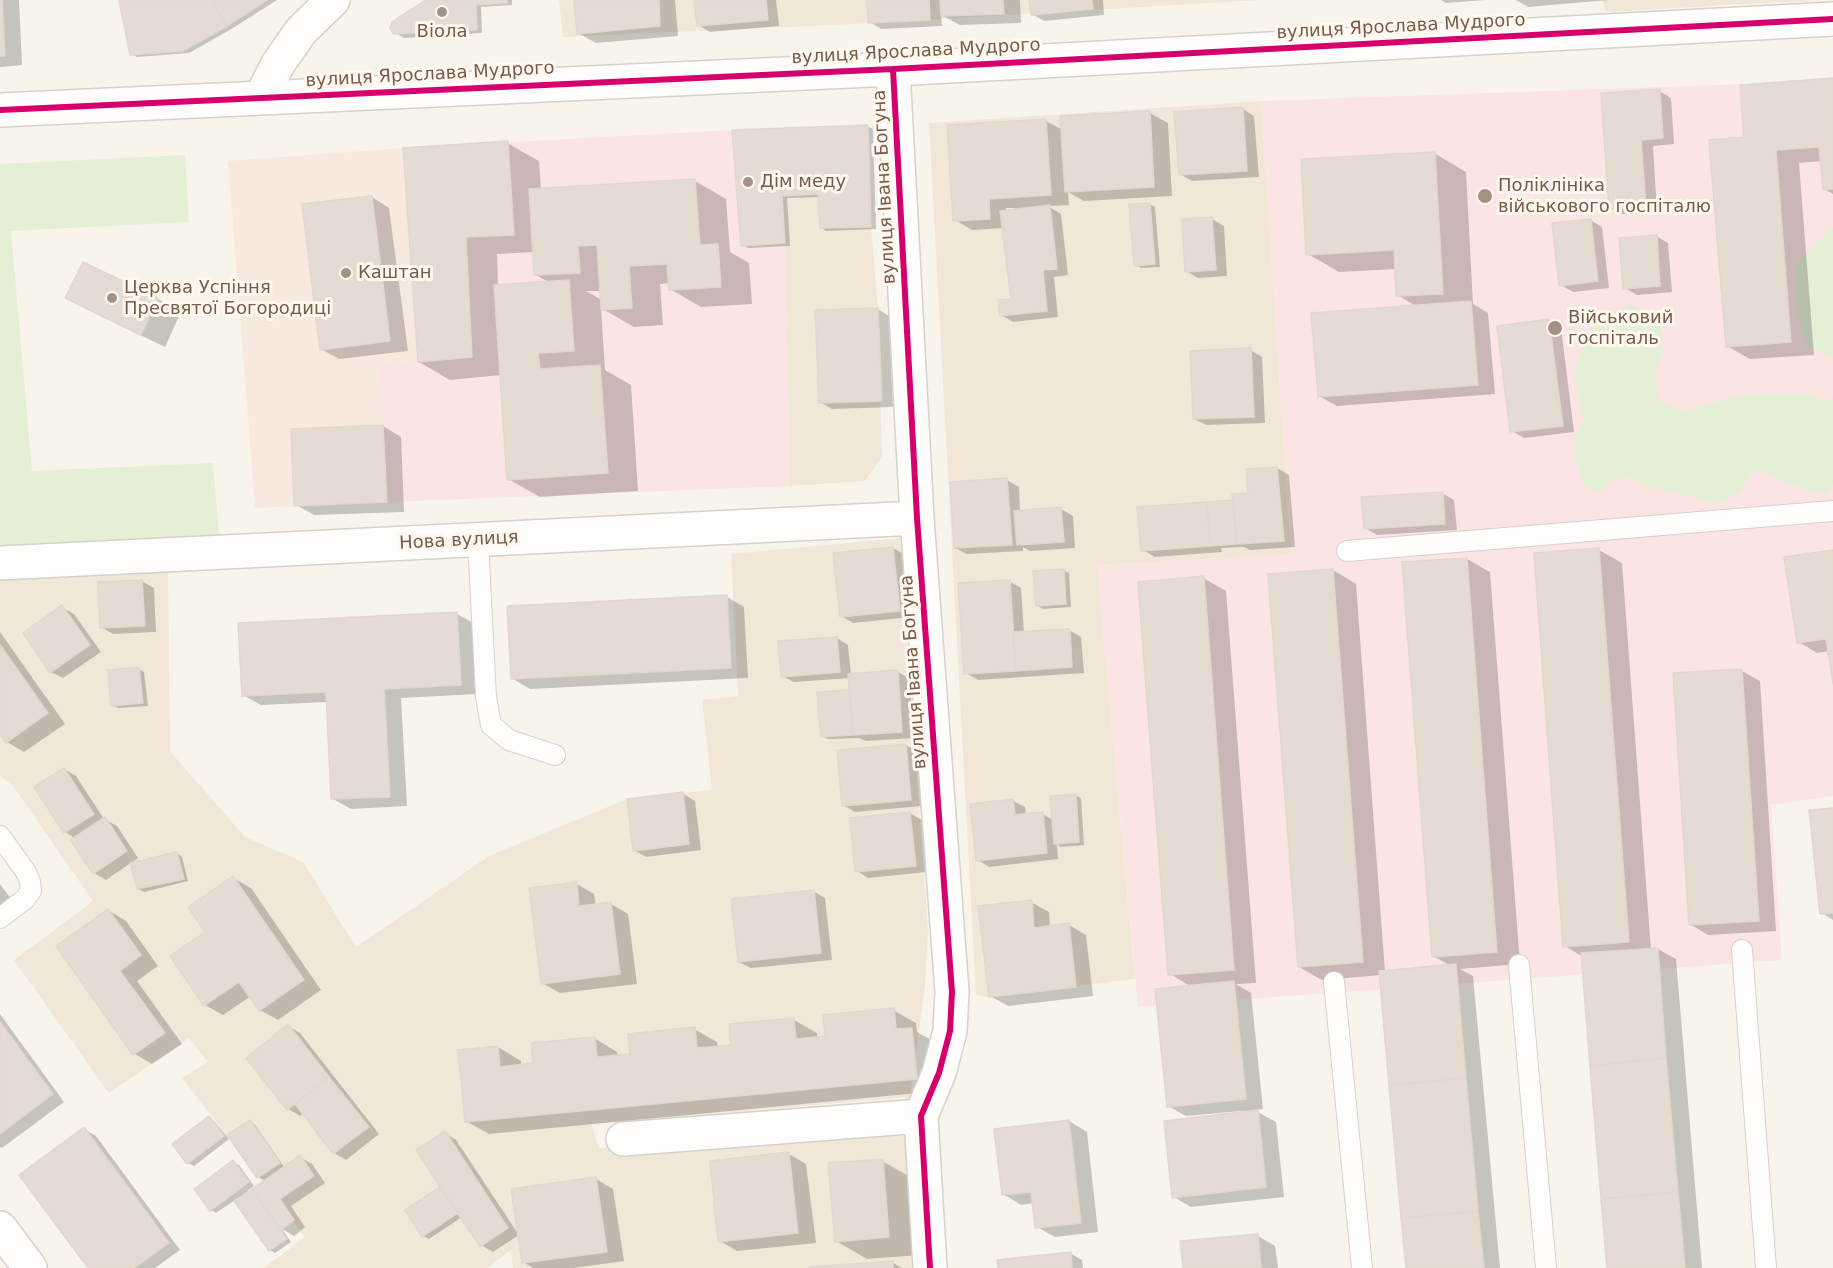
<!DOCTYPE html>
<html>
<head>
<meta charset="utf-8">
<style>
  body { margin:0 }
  canvas { display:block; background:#f8f4ec }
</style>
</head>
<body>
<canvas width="1833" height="1268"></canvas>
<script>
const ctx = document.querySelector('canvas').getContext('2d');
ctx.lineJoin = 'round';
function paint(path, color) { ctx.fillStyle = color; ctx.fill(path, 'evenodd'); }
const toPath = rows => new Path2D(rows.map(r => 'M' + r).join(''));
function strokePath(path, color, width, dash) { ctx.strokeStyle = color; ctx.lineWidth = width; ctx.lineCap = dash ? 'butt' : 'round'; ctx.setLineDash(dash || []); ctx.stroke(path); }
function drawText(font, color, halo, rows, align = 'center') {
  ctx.font = font + ' "DejaVu Sans",sans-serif'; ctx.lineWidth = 6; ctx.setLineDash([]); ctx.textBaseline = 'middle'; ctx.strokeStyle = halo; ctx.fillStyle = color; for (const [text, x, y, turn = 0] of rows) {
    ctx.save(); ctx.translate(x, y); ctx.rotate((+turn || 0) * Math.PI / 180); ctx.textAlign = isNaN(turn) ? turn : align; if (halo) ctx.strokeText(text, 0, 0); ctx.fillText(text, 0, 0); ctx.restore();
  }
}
paint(toPath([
  [559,0,1261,0,854,24,563,37],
  [1602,0,1819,0,1606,12],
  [1261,101,1291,555,1097,565,1135,979,989,997,976,995,929,123],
  [868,125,871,227,878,308,882,457,865,481,790,486,785,244,741,246,732,130],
  [900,538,928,932,925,986,910,1097,591,1124,599,1148,906,1130,912,1268,513,1268,511,1250,487,1268,264,1268,305,1237,182,1078,208,1062,189,1038,109,1093,14,960,93,901,13,786,0,776,0,569,168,564,170,751,245,837,303,862,356,947,489,856,627,799,712,790,702,700,738,696,731,554]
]), '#f1e7d9');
paint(toPath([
  [403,148,418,362,379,364,387,502,255,508,228,161]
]), '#f8e9df');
paint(toPath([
  [1833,81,1833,796,1771,805,1782,960,1138,1007,1097,565,1291,554,1261,101],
  [732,130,741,246,785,243,790,486,387,502,379,364,418,362,403,148]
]), '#fae5e4');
paint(toPath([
  [185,155,189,222,11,231,32,471,213,463,220,546,0,556,0,164],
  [1833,228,1833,359,1806,345,1798,314,1796,266,1830,229],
  [1629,305,1659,317,1663,353,1655,374,1659,402,1685,411,1729,398,1760,394,1809,394,1823,400,1833,398,1833,486,1825,493,1810,491,1782,481,1764,470,1749,476,1741,491,1715,504,1667,490,1646,488,1632,477,1613,480,1599,492,1586,488,1579,470,1574,439,1584,420,1574,378,1582,347,1601,315]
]), '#e4efd6');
paint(toPath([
  [0,0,19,0,22,65,0,67],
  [121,0,277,0,233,28,189,53,137,57,132,54],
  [429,0,512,0,512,5,481,7,482,33,404,38,392,31],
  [575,0,675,0,678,36,596,43,578,33],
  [696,0,776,0,779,26,710,32,698,25],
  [868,0,1020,0,1021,23,960,25,941,15,942,26,881,29,870,22],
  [1031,0,1103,0,1104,15,1044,21,1032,14],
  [1441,0,1486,0,1446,3],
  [1516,0,1609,0,1528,7],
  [1833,79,1833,194,1824,189,1822,161,1799,163,1814,355,1750,359,1727,346,1746,138],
  [1659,91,1671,98,1674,144,1653,146,1657,212,1622,214,1610,208],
  [1243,109,1254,116,1259,177,1192,181,1180,174],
  [1150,113,1168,123,1172,196,1084,201,1068,192,1069,205,1048,206,1061,214,1068,275,1054,277,1058,317,1013,322,1001,315,1012,300,1004,228,972,230,955,220,1046,121,1063,130],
  [1006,208,1015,208,1015,211,1006,212],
  [867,126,873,129,876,229,826,231,821,227,820,197,787,198,790,246,748,248,743,245,734,131],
  [507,143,539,161,541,190,695,181,726,199,730,252,749,263,752,304,701,307,670,289,670,283,660,284,663,325,634,327,601,308,605,370,631,385,638,491,540,497,508,479,501,375,450,380,419,362,405,149],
  [534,252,536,275,550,283,498,286,497,254],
  [586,291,601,291,602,300],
  [1434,153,1466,172,1473,304,1488,313,1495,394,1337,406,1319,396,1417,307,1398,295,1396,269,1339,272,1308,254],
  [372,197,389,208,408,351,339,359,321,349],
  [1150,204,1155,207,1160,267,1141,268,1136,265],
  [1212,219,1224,226,1227,276,1198,278,1186,271],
  [1590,220,1602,227,1609,288,1573,292,1561,285],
  [1656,236,1668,243,1672,292,1637,295,1625,288],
  [83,264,158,299,181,312,165,347,90,311,67,298],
  [878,309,889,316,893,407,832,409,820,402],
  [1549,321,1561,328,1574,432,1524,438,1512,431],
  [1250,350,1262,357,1265,423,1206,425,1194,419],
  [383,426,401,437,404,512,314,515,296,505],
  [1277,468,1289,475,1295,547,1250,550,1244,547,1221,548,1222,552,1155,557,1143,550,1250,494],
  [1007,480,1019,487,1020,512,1061,509,1073,516,1075,548,1030,551,1023,547,1023,551,967,554,955,548],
  [1442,493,1454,500,1457,530,1377,535,1365,528],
  [893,548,905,555,911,617,853,623,841,616],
  [1599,550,1622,563,1651,950,1658,949,1676,959,1702,1268,1609,1268,1583,957,1565,946],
  [1833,551,1833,673,1830,651,1817,653,1799,642],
  [1467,559,1490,572,1520,964,1460,969,1473,976,1500,1268,1408,1268,1381,975,1322,980,1299,967,1333,570,1356,584,1385,972,1451,966,1433,956],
  [1063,570,1069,573,1071,607,1043,609,1038,606],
  [1203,578,1226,591,1256,983,1236,984,1251,993,1263,1109,1254,1110,1276,1122,1284,1197,1191,1207,1174,1197,1242,1114,1242,1111,1186,1116,1168,1106,1192,987,1170,974],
  [142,581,154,588,156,632,113,634,101,627],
  [1009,581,1021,588,1024,633,1069,630,1081,637,1084,673,978,680,966,673],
  [727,597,744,607,748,678,530,689,513,679],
  [62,607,74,614,101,652,63,678,51,672],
  [457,614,475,624,478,694,401,698,407,806,351,809,333,799,328,702,261,705,243,695],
  [0,632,65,724,24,752,7,742,0,732],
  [837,638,848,645,851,675,898,672,910,679,914,738,866,741,859,738,828,739,822,736,851,691,850,678,794,682,782,676],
  [139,669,144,672,148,706,118,708,113,705],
  [1742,671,1760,681,1776,931,1708,935,1690,924],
  [906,745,918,752,922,806,855,812,843,805],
  [64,769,76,776,104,819,117,826,138,858,106,880,94,873,76,839,65,832],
  [683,794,695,801,701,850,646,857,634,850],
  [1075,795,1081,798,1084,845,1061,847,1057,844,1058,859,989,867,978,860,1013,801,1025,807,1026,816,1042,814,1054,820],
  [1833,809,1833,920,1822,913],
  [910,813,922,820,927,872,868,878,857,871],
  [177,853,182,857,188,881,144,892,138,889],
  [233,878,251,888,321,990,278,1020,260,1010,251,996,223,1015,205,1005,207,933],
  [0,884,18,908,0,921],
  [577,884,594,894,596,906,611,904,628,914,637,984,560,993,542,983],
  [813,891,825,898,832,960,751,968,739,962],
  [1031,902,1049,912,1050,927,1069,925,1086,935,1093,996,1008,1006,990,996],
  [108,910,126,921,158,966,137,981,182,1044,152,1064,135,1054,58,946],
  [893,1010,916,1023,917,1032,935,1042,939,1091,489,1134,466,1121,498,1047,521,1061,521,1066,535,1065,594,1038,617,1052,618,1057,632,1056,694,1029,717,1042,718,1047,733,1046,794,1020,817,1033,817,1038,827,1037],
  [0,1014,64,1102,2,1148,0,1147],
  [289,1026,300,1033,379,1134,346,1160,334,1153,303,1113,300,1116,288,1109],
  [209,1118,214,1121,229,1139,194,1166,188,1163],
  [250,1121,255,1125,285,1168,300,1157,312,1164,325,1183,291,1206,305,1227,294,1236,282,1229,291,1242,275,1253,270,1250,235,1200,216,1213,211,1210,233,1162,239,1165,254,1186,247,1191,249,1193,266,1181,258,1177,229,1136],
  [1069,1121,1087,1132,1098,1232,1055,1237,1037,1227,1034,1203,1021,1205,1003,1194],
  [84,1129,96,1136,180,1250,155,1268,90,1268],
  [445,1133,456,1140,519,1235,493,1252,481,1245,462,1217,429,1239,423,1236,407,1211,443,1187],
  [789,1154,806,1164,816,1243,737,1251,720,1241],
  [882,1161,914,1179,920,1255,867,1259,836,1241],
  [596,1179,613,1189,624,1261,574,1268,533,1268,523,1262],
  [1258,1236,1275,1246,1278,1268,1184,1268],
  [1070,1253,1082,1260,1083,1268,999,1268],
  [892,1262,902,1268,820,1268]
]), '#0003');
const building = toPath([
  [0,0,2,0,5,56,0,56,0,0],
  [119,0,212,0,227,26,183,51,130,55,119,0],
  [212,0,267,0,227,26,212,0],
  [426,0,507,0,507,3,476,5,477,30,393,34,390,28,392,22,426,0],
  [574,0,659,0,660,26,577,34,574,0],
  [694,0,766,0,768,20,697,26,694,0],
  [867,0,929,0,930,20,868,23,867,0],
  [940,0,1003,0,1004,14,941,16,940,0],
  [1029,0,1092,0,1093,9,1031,15,1029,0],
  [1833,78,1833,189,1823,190,1819,147,1776,150,1791,342,1726,347,1709,140,1744,137,1740,85,1833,78],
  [1660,89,1663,138,1641,140,1646,206,1609,209,1601,93,1660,89],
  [1243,107,1247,171,1179,175,1174,112,1243,107],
  [1150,111,1154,187,1065,192,1060,116,1150,111],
  [1046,119,1051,195,989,199,990,219,953,221,947,125,1046,119],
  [868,125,871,227,820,228,818,194,782,196,785,243,741,246,732,130,868,125],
  [508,141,514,235,466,237,472,357,418,362,403,148,508,141],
  [1435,152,1443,294,1396,296,1394,250,1306,255,1301,159,1435,152],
  [695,179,700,245,718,244,721,287,669,290,667,264,629,266,632,308,601,310,597,245,578,246,580,273,534,275,529,189,695,179],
  [372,196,390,341,320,350,302,204,372,196],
  [1150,203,1155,264,1134,266,1129,204,1150,203],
  [1050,205,1057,269,1043,270,1047,311,1000,316,998,300,1011,299,1000,211,1050,205],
  [1212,217,1216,270,1185,272,1182,219,1212,217],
  [1591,219,1598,281,1559,286,1552,223,1591,219],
  [1657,235,1660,286,1623,289,1619,238,1657,235],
  [83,262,158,298,141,335,65,298,83,262],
  [569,280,574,351,538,353,540,369,600,365,608,473,507,480,494,285,569,280],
  [1471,301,1478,385,1318,397,1311,313,1471,301],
  [878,308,882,401,819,403,815,310,878,308],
  [1549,319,1563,426,1510,432,1497,326,1549,319],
  [1251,348,1254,417,1193,419,1190,351,1251,348],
  [383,425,387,502,294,506,291,429,383,425],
  [1277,467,1284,541,1237,544,1232,494,1248,493,1246,469,1277,467],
  [1007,478,1012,545,954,548,950,482,1007,478],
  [1443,492,1445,524,1364,529,1361,497,1443,492],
  [1233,500,1237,544,1210,546,1207,502,1233,500],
  [1207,502,1210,546,1141,551,1137,507,1207,502],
  [1061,507,1064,542,1017,545,1014,511,1061,507],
  [893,547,900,611,840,617,833,553,893,547],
  [1599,548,1629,942,1563,947,1534,553,1599,548],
  [1833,550,1833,684,1826,639,1797,643,1784,557,1833,550],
  [1467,558,1497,952,1432,957,1402,562,1467,558],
  [1064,569,1066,604,1036,606,1033,571,1064,569],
  [1333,569,1363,962,1298,967,1268,574,1333,569],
  [1204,576,1234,970,1168,975,1138,582,1204,576],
  [142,580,145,626,100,628,98,582,142,580],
  [1010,580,1016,671,964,674,958,583,1010,580],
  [727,595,731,668,511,679,507,606,727,595],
  [62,605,90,645,50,673,23,633,62,605],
  [457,612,461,685,384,689,390,797,331,799,326,692,242,696,238,623,457,612],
  [1070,629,1072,667,1016,671,1013,632,1070,629],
  [837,637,840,672,781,677,778,641,837,637],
  [0,645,48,713,6,743,0,735,0,645],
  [139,667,143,703,111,706,108,670,139,667],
  [1742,669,1759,921,1689,925,1673,673,1742,669],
  [898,670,902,732,853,735,848,674,898,670],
  [850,690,853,735,821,737,817,692,850,690],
  [906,744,911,800,842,806,837,750,906,744],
  [64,768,94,814,64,833,34,787,64,768],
  [683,792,689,844,633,851,627,799,683,792],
  [1076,794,1079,842,1054,844,1050,796,1076,794],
  [1013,799,1015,815,1043,812,1047,853,976,861,970,804,1013,799],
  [1833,808,1833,913,1820,914,1809,810,1833,808],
  [910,812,916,866,855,872,850,818,910,812],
  [105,817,127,851,93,874,70,840,105,817],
  [177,852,184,879,137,889,130,863,177,852],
  [233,876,304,980,259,1011,239,982,204,1006,170,956,205,932,188,907,233,876],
  [577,882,579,906,611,902,620,974,541,984,529,888,577,882],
  [814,890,821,953,738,962,731,899,814,890],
  [1032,900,1034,928,1069,923,1076,987,989,997,978,906,1032,900],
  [108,909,141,955,120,971,165,1033,133,1055,56,946,108,909],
  [1658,948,1666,1058,1590,1066,1581,953,1658,948],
  [1456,964,1466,1078,1389,1085,1379,971,1456,964],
  [1234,981,1246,1099,1167,1107,1155,989,1234,981],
  [894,1008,896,1029,912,1028,917,1079,465,1122,458,1050,498,1046,500,1067,533,1063,531,1043,595,1037,597,1057,630,1054,628,1034,695,1027,697,1048,731,1045,729,1024,794,1018,796,1039,825,1036,823,1015,894,1008],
  [0,1022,53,1094,0,1134,0,1022],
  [288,1024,329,1077,287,1110,246,1058,288,1024],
  [1666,1058,1678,1192,1601,1199,1590,1066,1666,1058],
  [329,1077,369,1127,333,1154,295,1104,329,1077],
  [1466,1078,1478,1211,1401,1218,1389,1085,1466,1078],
  [1258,1110,1266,1187,1172,1198,1164,1121,1258,1110],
  [209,1116,224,1136,187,1164,172,1144,209,1116],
  [250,1120,280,1163,257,1178,227,1135,250,1120],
  [1069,1120,1081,1223,1035,1228,1031,1192,1002,1195,994,1129,1069,1120],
  [84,1127,169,1243,134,1268,88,1268,19,1175,84,1127],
  [445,1131,508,1228,480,1247,416,1150,445,1131],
  [789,1152,798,1233,718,1242,710,1161,789,1152],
  [300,1155,314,1176,280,1199,294,1220,281,1230,252,1189,300,1155],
  [883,1159,889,1237,835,1242,828,1163,883,1159],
  [233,1160,249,1182,210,1211,194,1189,233,1160],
  [596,1177,607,1252,522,1263,511,1189,596,1177],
  [440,1187,458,1213,422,1237,405,1210,440,1187],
  [252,1189,287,1239,269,1251,234,1201,252,1189],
  [1678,1192,1685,1268,1607,1268,1601,1199,1678,1192],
  [1478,1211,1484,1268,1406,1268,1401,1218,1478,1211],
  [1258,1234,1261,1268,1183,1268,1180,1241,1258,1234],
  [1071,1252,1072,1268,998,1268,997,1260,1071,1252],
  [893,1261,893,1268,809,1268,809,1267,893,1261]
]);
paint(building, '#e4dcd3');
strokePath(building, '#e1d7ce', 1.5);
const service = toPath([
  [478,540,486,697,491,725,509,740,555,755],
  [1347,551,1833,511],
  [0,836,26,872,30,882,31,891,25,899,0,918],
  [1742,950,1766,1268],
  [1519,965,1546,1268],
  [1334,982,1362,1268]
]);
const minor = toPath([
  [893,69,917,518,952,992,950,1031,939,1073,921,1116,930,1268],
  [261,97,278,64,301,31,333,0],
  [0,563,917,518],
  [623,1139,921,1116]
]);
const tertiary = toPath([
  [0,110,893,69,1833,19]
]);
const secondary = toPath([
  [0,1228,30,1268]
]);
strokePath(service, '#d7d1ca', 22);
strokePath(minor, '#d7d1ca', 36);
strokePath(tertiary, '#d7d1ca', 36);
strokePath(secondary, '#d8d0c8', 36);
strokePath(service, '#fefdfc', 20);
strokePath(minor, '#fefdfc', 33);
strokePath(tertiary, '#fefdfc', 33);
strokePath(secondary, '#fefdfc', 33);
strokePath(toPath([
  [893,69,917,518,952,992,950,1031,939,1073,921,1116,930,1268],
  [0,110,893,69,1833,19]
]), '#d6006c', 6);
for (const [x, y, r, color] of [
  [442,12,6,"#a59183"],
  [748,182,6,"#a59183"],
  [1485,196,8,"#a59183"],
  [346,273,6,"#a59183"],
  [112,298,6,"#a59183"],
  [1555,328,8,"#a59183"]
]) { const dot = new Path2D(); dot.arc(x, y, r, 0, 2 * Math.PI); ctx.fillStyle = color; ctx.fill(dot); strokePath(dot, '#fff8ee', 2); }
drawText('18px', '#785b4a', '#fff8ee', [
  ["вулиця Ярослава Мудрого",1401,27,-3],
  ["вулиця Ярослава Мудрого",916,52,-3],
  ["вулиця Ярослава Мудрого",430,75,-3],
  ["вулиця Івана Богуна",885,187,-93],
  ["Нова вулиця",459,541,-3],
  ["вулиця Івана Богуна",914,672,-94]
]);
drawText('18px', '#785b4a', '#fff8ee', [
  ["Віола",442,32,"center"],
  ["Дім меду",760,182],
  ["Поліклініка",1498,186],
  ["військового госпіталю",1498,207],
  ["Каштан",358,273],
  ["Церква Успіння",124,288],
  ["Пресвятої Богородиці",124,309],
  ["Військовий",1568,318],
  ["госпіталь",1568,339]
], 'left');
</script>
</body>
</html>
